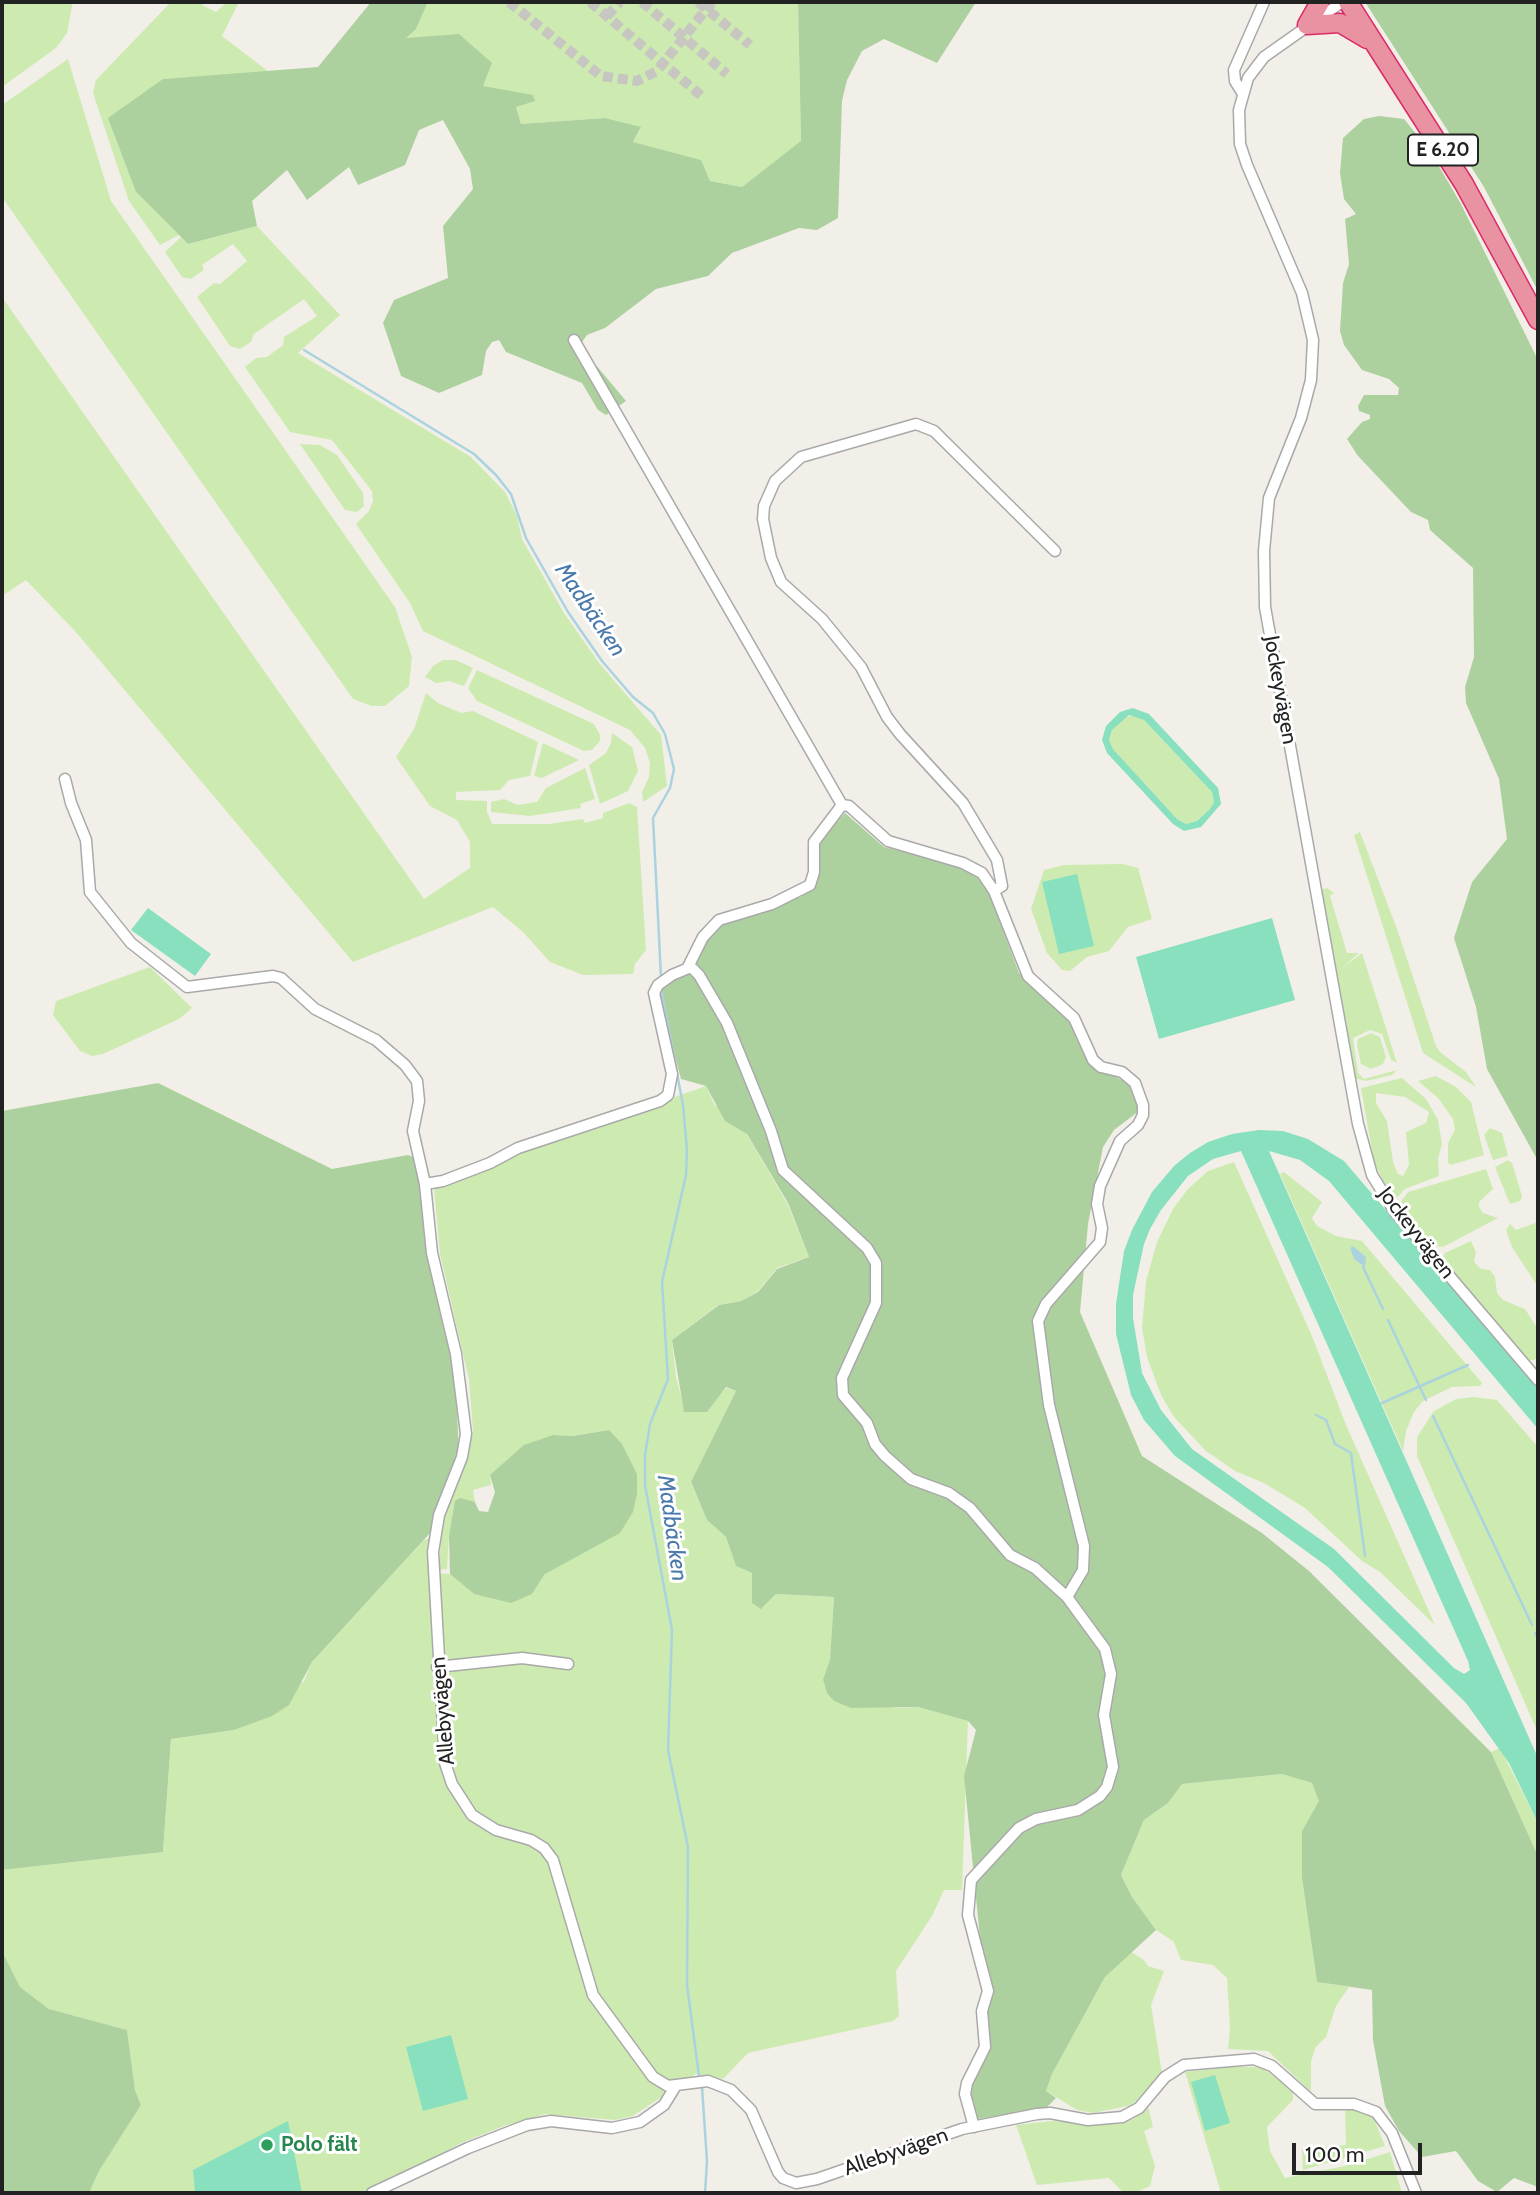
<!DOCTYPE html>
<html>
<head>
<meta charset="utf-8">
<style>
  body { margin:0 }
  #map { position:relative; width:1540px; height:2195px; overflow:hidden; background:#f2efe9; font-family:Cabin,sans-serif }
  canvas { display:block }
  .frame { position:absolute; inset:0; border:4px solid #222; pointer-events:none }
  .scale { position:absolute; left:1292px; top:2143px; width:130px; height:32px; box-sizing:border-box; border:4px solid #222; border-top:0; padding-left:9px; font-size:21px; line-height:24px; white-space:nowrap; color:#222; -webkit-text-stroke:5px #fff; paint-order:stroke }
</style>
</head>
<body>
<div id="map">
<canvas width="1540" height="2195"></canvas>
<div class="frame"></div>
<div class="scale">100 m</div>
</div>
<script>
const ctx = document.querySelector('canvas').getContext('2d');
ctx.lineJoin = 'round';
function paint(path, color) { ctx.fillStyle = color; ctx.fill(path, 'evenodd'); }
const toPath = rows => new Path2D(rows.map(r => 'M' + r).join(''));
function strokePath(path, color, width, dash) { ctx.strokeStyle = color; ctx.lineWidth = width; ctx.lineCap = dash ? 'butt' : 'round'; ctx.setLineDash(dash || []); ctx.stroke(path); }
function drawText(font, color, halo, rows, align = 'center') {
  ctx.font = font + ' Cabin,sans-serif'; ctx.lineWidth = 6; ctx.setLineDash([]); ctx.textBaseline = 'middle'; ctx.strokeStyle = halo; ctx.fillStyle = color; for (const [text, x, y, turn = 0] of rows) {
    ctx.save(); ctx.translate(x, y); ctx.rotate((+turn || 0) * Math.PI / 180); ctx.textAlign = isNaN(turn) ? turn : align; if (halo) ctx.strokeText(text, 0, 0); ctx.fillText(text, 0, 0); ctx.restore();
  }
}
paint(toPath([
  [2,2,73,2,67,33,56,48,2,87],
  [171,2,204,2,202,5,216,12,227,2,239,2,222,36,269,72,163,79,136,192,179,235,160,245,129,201,93,93,96,80],
  [428,2,798,2,801,142,742,187,710,181,700,160,633,142,641,128,605,118,521,124,516,107,404,38,416,29],
  [68,59,111,201,395,607,412,657,409,686,385,706,372,706,353,699,2,197,2,105],
  [257,226,340,315,298,353,471,457,505,492,517,516,522,539,564,613,599,663,661,735,667,786,643,802,642,792,649,777,650,763,645,748,630,730,423,631,410,603,356,524,369,511,373,501,372,491,332,440,290,432,245,367,256,358,267,357,283,345,284,337,317,316,304,299,254,334,251,342,240,349,230,346,197,297,214,283,220,284,247,261,233,244,202,265,204,270,191,279,182,277,165,252,181,237,188,244],
  [2,297,424,899,470,868,470,842,457,820,430,806,396,757,414,729,426,693,438,703,461,713,473,711,538,742,530,776,509,780,500,790,456,792,456,800,487,801,487,812,492,824,549,824,583,819,585,823,603,818,603,813,629,803,637,807,646,950,635,964,633,974,583,975,550,962,523,932,493,907,353,962,75,631,26,580,2,596],
  [300,444,320,445,337,455,363,493,364,506,357,512,345,510],
  [443,660,456,660,473,668,464,686,449,681,436,683,425,677,433,666],
  [477,670,594,724,600,735,600,741,592,750,584,751,477,701,468,688],
  [1133,715,1144,720,1212,792,1214,802,1210,809,1197,821,1186,824,1177,819,1113,749,1109,740,1112,730,1124,718],
  [612,733,632,747,638,771,628,791,600,804,589,765,606,753,611,743],
  [543,743,579,760,542,778,534,776],
  [585,768,595,799,580,804,581,808,530,816,491,812,491,802,504,799,518,805,537,802,546,788],
  [1360,832,1397,929,1436,1046,1440,1052,1466,1072,1476,1087,1423,1053,1354,835],
  [1123,864,1138,868,1152,919,1128,927,1109,951,1087,957,1070,971,1062,970,1047,953,1031,909,1044,870,1064,865],
  [1327,888,1334,893,1330,896,1347,953,1359,953,1341,969,1362,953,1397,1063,1391,1060,1382,1034,1370,1030,1353,1038,1358,1073,1364,1079,1397,1070,1392,1075,1366,1081,1355,1078,1354,1075,1320,890],
  [150,967,192,1008,179,1019,103,1054,92,1056,80,1051,53,1015,56,1001],
  [1371,1033,1380,1037,1386,1057,1383,1064,1371,1069,1361,1064,1357,1045,1358,1039],
  [1436,1076,1456,1087,1471,1102,1484,1155,1451,1165,1448,1163,1448,1143,1455,1130,1453,1119,1438,1098,1418,1081],
  [1402,1078,1426,1099,1438,1120,1442,1144,1438,1159,1439,1176,1405,1189,1393,1202,1374,1162,1361,1088],
  [1376,1093,1405,1097,1429,1112,1426,1123,1406,1132,1409,1165,1403,1176,1398,1174,1393,1162,1387,1121,1376,1103],
  [706,1086,714,1104,746,1133,787,1203,809,1257,777,1268,757,1292,741,1301,718,1305,672,1340,676,1377,685,1411,720,1394,726,1388,736,1391,691,1483,707,1520,726,1537,736,1566,752,1573,762,1608,776,1594,834,1597,830,1661,823,1679,896,1708,918,1707,968,1721,962,1890,944,1890,932,1916,896,1971,899,2016,893,2021,748,2053,723,2079,696,2074,633,2116,615,2120,545,2114,504,2126,461,2143,399,2176,396,2174,362,2193,89,2193,99,2171,141,2105,135,2090,127,2030,49,2009,20,1987,2,1951,2,1870,163,1852,171,1739,234,1730,304,1681,312,1662,424,1540,431,1538,432,1573,450,1574,474,1594,532,1594,545,1574,609,1430,573,1436,553,1435,490,1475,491,1485,473,1490,475,1502,449,1535,447,1569,439,1570,442,1519,468,1453,473,1431,469,1380,440,1254,434,1188,519,1151],
  [1490,1128,1502,1133,1508,1156,1493,1160,1484,1135],
  [1508,1160,1512,1163,1522,1196,1520,1201,1510,1204,1495,1167],
  [1234,1162,1312,1336,1346,1425,1435,1625,1380,1572,1362,1561,1305,1508,1264,1483,1235,1471,1206,1451,1174,1417,1161,1395,1147,1357,1142,1328,1146,1281,1157,1242,1173,1209,1187,1190,1208,1171],
  [1486,1169,1493,1189,1479,1202,1479,1207,1483,1213,1498,1218,1443,1247,1429,1245,1397,1207,1408,1192],
  [1284,1172,1322,1202,1312,1218,1317,1226,1336,1236,1362,1241,1482,1383,1480,1386,1452,1387,1423,1401,1414,1412,1406,1431,1403,1451,1280,1174],
  [1538,1222,1538,1287,1512,1247,1506,1230,1510,1224,1516,1230],
  [1471,1241,1476,1252,1474,1262,1481,1269,1490,1270,1495,1277,1497,1293,1503,1300,1525,1309,1538,1329,1538,1357,1534,1360,1526,1360,1441,1259,1445,1253],
  [1474,1397,1497,1400,1538,1447,1538,1733,1417,1456,1417,1437,1434,1411,1456,1399],
  [1500,1748,1538,1823,1538,1856,1491,1752],
  [1282,1774,1312,1783,1320,1801,1302,1831,1302,1878,1317,1982,1349,1987,1336,2006,1326,2037,1315,2048,1311,2062,1311,2092,1268,2051,1228,2049,1230,2027,1227,1978,1213,1965,1181,1960,1174,1942,1156,1930,1132,1897,1121,1875,1144,1820,1168,1803,1181,1784],
  [1130,1951,1144,1960,1148,1966,1164,1971,1151,2005,1162,2073,1132,2105,1093,2113,1077,2110,1046,2091,1052,2074,1105,1977],
  [1230,2067,1261,2067,1293,2090,1293,2100,1267,2127,1270,2151,1285,2178,1345,2166,1390,2152,1402,2193,1221,2193,1185,2072],
  [1148,2106,1153,2127,1144,2131,1155,2166,1150,2186,1135,2193,1123,2192,1109,2178,1037,2185,1016,2125,1052,2121,1121,2124,1135,2118],
  [1345,2110,1362,2110,1373,2116,1385,2146,1303,2170,1302,2149,1346,2145]
]), '#cdebb0');
paint(toPath([
  [371,2,428,2,416,29,406,38,459,34,492,63,483,86,533,95,535,101,516,107,521,124,605,118,641,127,633,142,701,160,710,181,742,187,801,141,798,2,976,2,937,63,884,39,862,51,847,80,842,101,838,218,817,230,799,228,732,253,708,276,656,289,605,328,587,335,582,342,595,364,626,401,606,415,598,410,582,383,506,352,499,340,492,342,486,351,482,375,439,393,401,376,383,323,394,300,448,278,443,226,473,189,470,169,443,120,419,130,405,165,358,185,349,167,307,200,287,170,252,201,257,226,188,244,136,192,108,118,163,79,318,67],
  [1365,2,1538,2,1538,291,1484,187],
  [1379,116,1404,119,1430,151,1461,204,1538,360,1538,1161,1487,1069,1476,1007,1454,938,1472,882,1507,839,1499,779,1466,703,1465,687,1474,657,1473,568,1430,530,1428,520,1411,512,1358,456,1347,439,1362,422,1370,419,1370,415,1359,411,1358,406,1364,395,1398,395,1399,388,1389,379,1362,370,1344,345,1340,331,1343,283,1349,264,1345,219,1356,214,1344,199,1340,173,1343,138,1364,119],
  [845,813,884,847,948,863,975,875,987,888,1019,973,1070,1018,1076,1038,1088,1062,1131,1085,1139,1111,1114,1130,1103,1147,1088,1224,1080,1312,1142,1456,1262,1533,1309,1571,1491,1752,1538,1856,1538,2187,1514,2178,1497,2192,1478,2181,1456,2151,1422,2157,1399,2131,1385,2106,1373,2040,1372,1990,1317,1982,1302,1878,1302,1831,1319,1801,1312,1783,1282,1774,1182,1784,1168,1803,1144,1820,1121,1875,1132,1897,1156,1930,1105,1977,1052,2074,1046,2091,1056,2098,1046,2108,978,2119,970,2089,989,2048,989,2029,964,1776,976,1730,968,1721,918,1707,851,1708,834,1701,827,1693,823,1679,830,1660,834,1597,776,1594,761,1609,752,1603,752,1573,736,1566,726,1537,707,1520,691,1482,736,1391,726,1387,707,1412,684,1412,672,1340,719,1305,741,1301,758,1292,777,1269,809,1257,788,1203,747,1134,725,1121,706,1086,681,1079,658,993,660,987,695,963,704,941,718,924,801,897,815,887,819,876,818,843],
  [158,1083,332,1169,408,1155,416,1158,454,1360,459,1451,437,1507,431,1532,312,1662,289,1705,272,1716,234,1730,171,1739,163,1852,2,1870,2,1111],
  [609,1430,622,1444,637,1474,637,1494,633,1512,620,1533,545,1574,532,1594,511,1603,474,1594,450,1574,449,1536,455,1501,460,1498,475,1502,479,1511,488,1512,495,1492,490,1475,524,1445,553,1435,573,1436],
  [2,1951,20,1987,49,2009,127,2030,135,2090,141,2105,99,2171,89,2193,2,2193]
]), '#add19e');
paint(toPath([
  [1133,708,1149,714,1218,788,1221,804,1201,827,1184,831,1173,824,1107,753,1102,740,1106,726,1120,712],
  [1129,715,1144,720,1212,792,1214,802,1210,809,1197,821,1186,824,1177,819,1113,749,1109,740,1112,730],
  [1077,874,1094,946,1059,954,1042,882],
  [148,908,211,954,195,976,131,930],
  [1272,918,1295,1000,1159,1039,1136,957],
  [1259,1130,1283,1131,1308,1139,1344,1161,1538,1388,1538,1429,1329,1181,1300,1160,1269,1151,1538,1758,1538,1823,1509,1763,1466,1703,1328,1567,1175,1456,1144,1420,1131,1395,1116,1334,1116,1304,1124,1251,1132,1230,1152,1192,1174,1166,1190,1153,1208,1142,1232,1134],
  [1241,1151,1468,1661,1470,1670,1464,1674,1454,1668,1334,1549,1192,1449,1161,1410,1142,1373,1133,1318,1133,1295,1144,1244,1150,1229,1161,1210,1188,1176,1213,1159],
  [451,2035,468,2099,423,2111,406,2047],
  [1215,2075,1230,2123,1205,2131,1191,2082],
  [288,2121,302,2193,195,2193,193,2170]
]), '#88e0be');
paint(toPath([
  [1353,1246,1366,1257,1365,1267,1354,1259,1350,1248]
]), '#aad3df');
strokePath(toPath([
  [304,350,474,454,496,475,511,494,526,538,568,612,602,661,633,697,653,713,665,734,674,769,670,788,653,818,661,977],
  [661,989,683,1105,687,1150,686,1175,662,1282,668,1379,650,1424,645,1455,645,1485,672,1630,668,1750,688,1847,687,1985,699,2076],
  [1363,1267,1383,1309],
  [1388,1320,1426,1400],
  [1382,1403,1468,1365],
  [1316,1415,1326,1420,1335,1444,1351,1453,1365,1556],
  [1433,1416,1532,1625],
  [1535,1633,1538,1639],
  [702,2087,707,2161,705,2193]
]), '#aad3df', 2.5);
strokePath(toPath([
  [509,2,601,76,637,81,657,71,712,2],
  [590,2,704,98],
  [642,2,727,74],
  [698,2,750,45],
  [607,16,620,2]
]), '#c8c6c1', 10, [10, 5]);
const street = toPath([
  [1342,2,1264,57,1248,78,1239,110,1240,144,1247,165,1302,293,1313,340,1311,380,1301,418,1269,498,1264,551,1265,607,1358,1124,1372,1175,1395,1212,1538,1380],
  [1243,94,1235,81,1234,70,1264,2],
  [574,340,842,805],
  [65,779,71,803,86,840,90,892,131,943,187,987,273,976,281,978,315,1009,376,1040,405,1065,417,1081,419,1101,413,1131,425,1184,432,1253,456,1354,466,1434,462,1457,439,1515,433,1552,445,1763,452,1784,472,1815,496,1830,531,1840,544,1848,553,1860,593,1995,653,2077,668,2086,708,2081,731,2090,751,2110,778,2172,783,2178,796,2183,817,2179,962,2129,1037,2114,1050,2113,1088,2120,1122,2117,1139,2108,1165,2077,1184,2065,1254,2059,1272,2066,1315,2104,1354,2104,1376,2112,1392,2133,1416,2193],
  [994,891,1002,886,997,860,963,803,900,734,887,717,861,667,822,619,781,582,771,558,763,519,764,506,775,481,801,457,916,424,934,431,1055,551],
  [688,967,703,937,719,920,772,904,810,885,814,872,814,842,842,805,849,806,888,841,963,863,982,873,994,891,1028,976,1074,1018,1093,1060,1101,1067,1122,1072,1135,1083,1143,1105,1143,1115,1138,1125,1120,1141,1100,1186,1097,1204,1102,1228,1100,1242,1046,1304,1038,1321,1049,1405,1084,1546,1083,1570,1067,1597],
  [425,1184,443,1181,490,1163,518,1148,660,1101,668,1095,672,1074,654,993,658,985,672,975,691,967,699,975,727,1023,771,1131,783,1170,867,1248,876,1263,876,1303,842,1378,843,1395,867,1423,875,1444,885,1456,911,1479,949,1493,970,1508,1010,1555,1035,1568,1067,1597,1105,1649,1111,1674,1104,1715,1113,1767,1107,1787,1100,1796,1078,1810,1036,1819,1019,1828,971,1880,968,1915,988,1991,982,2011,985,2047,967,2083,965,2094,974,2127],
  [437,1667,522,1658,568,1664],
  [372,2193,468,2148,527,2125,551,2121,612,2128,640,2122,664,2105,675,2087]
]);
const highway = toPath([
  [1320,2,1307,25,1340,23,1367,39],
  [1348,2,1464,184,1538,320]
]);
strokePath(street, '#a9a9a9', 13);
strokePath(highway, '#dc2a67', 21);
strokePath(street, '#fff', 10);
strokePath(highway, '#e892a2', 18);
for (const [x, y, r, color] of [
  [267,2145,7,"#2e9e5b"]
]) { const dot = new Path2D(); dot.arc(x, y, r, 0, 2 * Math.PI); ctx.fillStyle = color; ctx.fill(dot); strokePath(dot, '#fff', 2.5); }
for (const [x, y, w] of [
  [1443,150,70]
]) { const box = new Path2D(); box.roundRect(x - w / 2, y - 15.5, w, 31, 5); ctx.fillStyle = '#fff'; ctx.fill(box); strokePath(box, '#222', 2); }
drawText('bold 19px', '#222', null, [
  ["E 6.20",1443,150]
]);
drawText('21px', '#222', '#fff', [
  ["Jockeyvägen",1280,690,80],
  ["Jockeyvägen",1416,1233,52],
  ["Allebyvägen",443,1711,-95],
  ["Allebyvägen",896,2152,-19]
]);
drawText('bold 21px', '#27864d', '#fff', [
  ["Polo fält",281,2145]
], 'left');
drawText('italic 23px', '#4a7aab', '#fff', [
  ["Madbäcken",590,610,56],
  ["Madbäcken",672,1528,82]
]);
</script>
</body>
</html>
